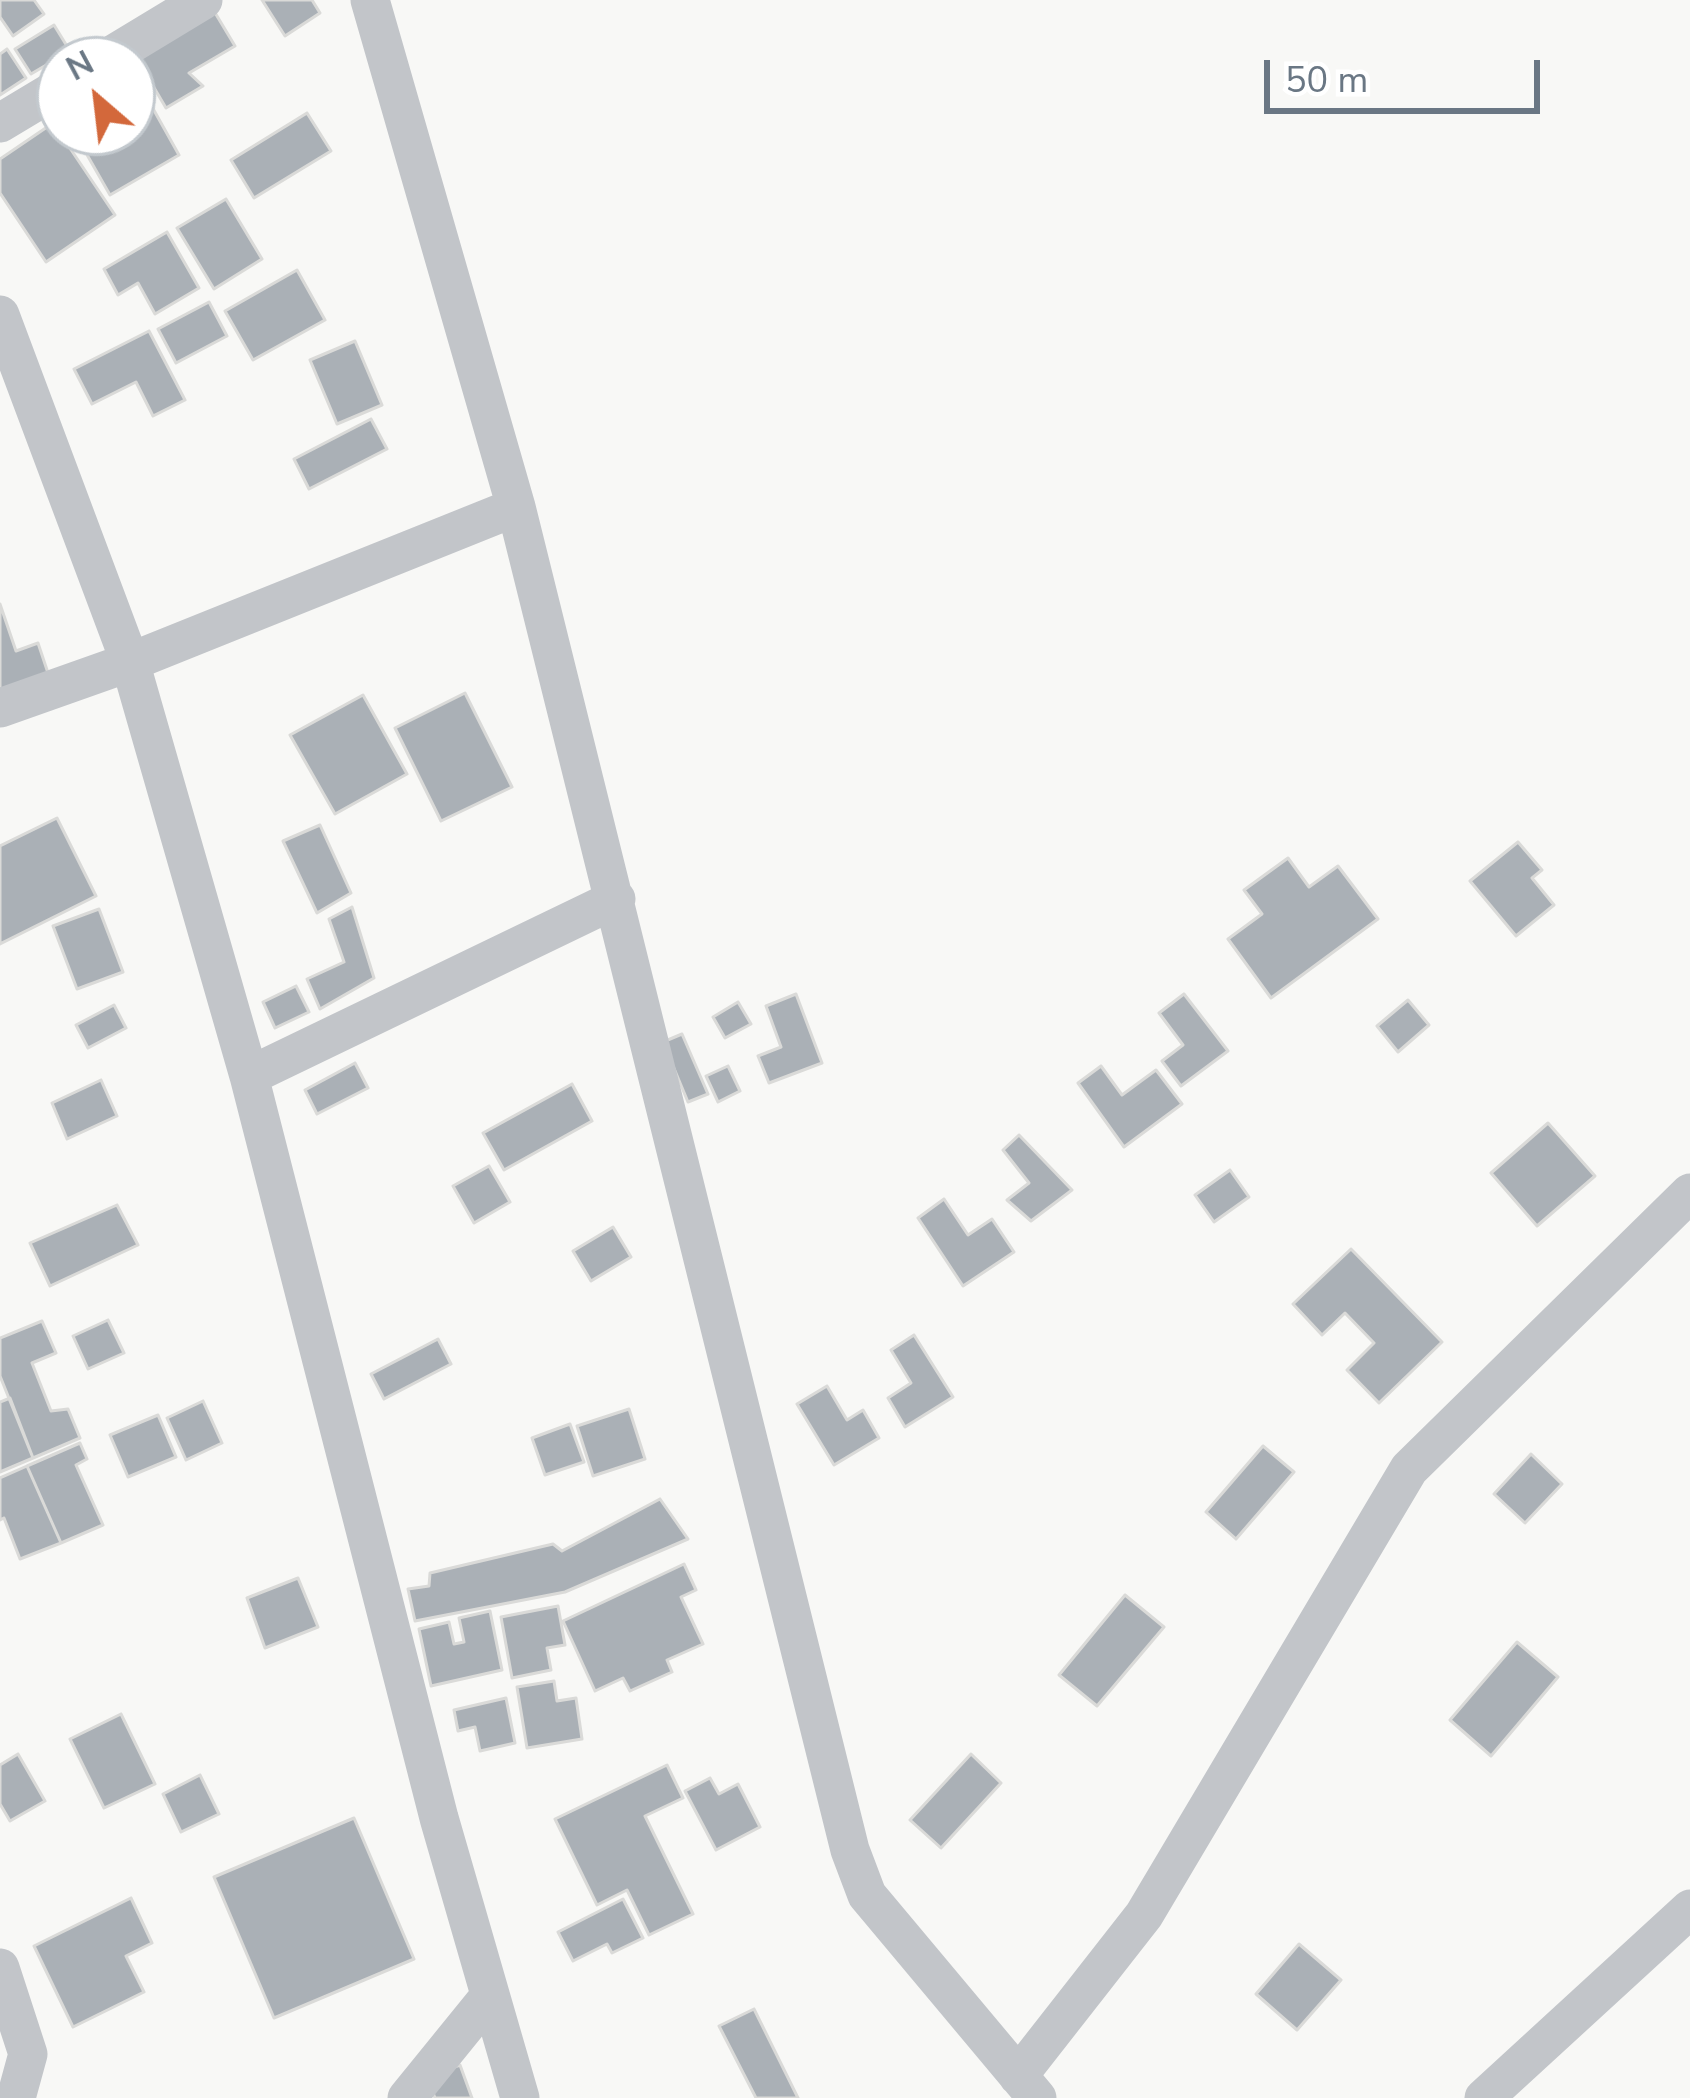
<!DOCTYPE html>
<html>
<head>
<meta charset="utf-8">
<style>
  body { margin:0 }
  #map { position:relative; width:1690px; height:2098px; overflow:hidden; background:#f8f8f6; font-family:"Nunito Sans",sans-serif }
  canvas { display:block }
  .north { position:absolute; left:36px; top:36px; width:120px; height:120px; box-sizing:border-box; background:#fff; border:3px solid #c3c9ce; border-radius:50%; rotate:332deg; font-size:33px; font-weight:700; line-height:48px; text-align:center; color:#6a7784 }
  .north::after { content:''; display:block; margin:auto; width:42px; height:54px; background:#d3683b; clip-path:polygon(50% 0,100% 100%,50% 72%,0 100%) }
  .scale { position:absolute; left:1264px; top:60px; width:276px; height:54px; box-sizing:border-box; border:6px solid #6a7784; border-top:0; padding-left:15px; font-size:36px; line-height:42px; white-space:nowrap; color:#6a7784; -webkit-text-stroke:9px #fff; paint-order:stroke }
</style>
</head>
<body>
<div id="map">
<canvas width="1690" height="2098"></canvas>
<div class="north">N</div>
<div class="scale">50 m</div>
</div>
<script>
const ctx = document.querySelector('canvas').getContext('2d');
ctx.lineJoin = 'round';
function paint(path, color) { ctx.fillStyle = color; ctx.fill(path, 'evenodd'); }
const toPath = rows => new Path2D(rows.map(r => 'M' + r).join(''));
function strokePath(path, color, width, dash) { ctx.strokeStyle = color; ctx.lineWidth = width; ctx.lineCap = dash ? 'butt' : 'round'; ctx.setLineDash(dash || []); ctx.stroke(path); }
const building = toPath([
  [0,0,34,0,44,14,13,36,0,17,0,0],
  [262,0,312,0,320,13,285,36,262,0],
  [214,11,235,46,189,73,203,86,166,108,136,57,214,11],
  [54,25,70,51,31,74,15,49,54,25],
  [7,49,26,78,0,95,0,54,7,49],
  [137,80,179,155,110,195,74,132,132,132,132,83,137,80],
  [307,113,331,151,254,198,231,160,307,113],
  [53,123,115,215,46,262,0,193,0,159,53,123],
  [226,199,262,259,214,289,177,228,226,199],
  [167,232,199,288,155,314,138,283,118,295,104,269,167,232],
  [297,270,325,320,253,360,225,311,297,270],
  [209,302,227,336,176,363,158,329,209,302],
  [149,331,185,400,153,416,136,382,92,404,74,369,149,331],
  [355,341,382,405,337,424,310,360,355,341],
  [371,419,387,449,309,489,294,459,371,419],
  [0,604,16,651,38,643,48,673,0,690,0,604],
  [465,693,512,787,441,821,395,728,465,693],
  [363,695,407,774,335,814,290,735,363,695],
  [57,818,96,896,0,944,0,846,57,818],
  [320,825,351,893,317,913,283,841,320,825],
  [1518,842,1542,870,1532,878,1554,905,1516,936,1470,881,1518,842],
  [1288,858,1309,887,1338,866,1378,919,1271,998,1228,939,1262,914,1244,890,1288,858],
  [352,907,374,978,320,1009,307,979,344,962,329,919,352,907],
  [99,909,123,972,77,989,53,926,99,909],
  [296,986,309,1012,275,1028,263,1002,296,986],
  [796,994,822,1063,769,1083,758,1056,781,1047,766,1006,796,994],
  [1184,994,1228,1051,1181,1086,1162,1061,1183,1045,1159,1013,1184,994],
  [1408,1000,1429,1025,1398,1052,1377,1026,1408,1000],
  [738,1002,751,1024,725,1038,713,1017,738,1002],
  [114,1005,126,1028,88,1048,76,1025,114,1005],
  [682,1034,708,1094,688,1102,663,1042,682,1034],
  [355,1063,368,1088,317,1114,305,1090,355,1063],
  [728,1066,740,1091,718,1102,706,1076,728,1066],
  [1101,1066,1122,1095,1156,1070,1182,1104,1124,1147,1078,1083,1101,1066],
  [101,1080,117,1116,67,1139,52,1103,101,1080],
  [572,1084,592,1121,504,1170,483,1133,572,1084],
  [1548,1123,1595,1176,1537,1226,1491,1173,1548,1123],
  [1019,1135,1072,1190,1031,1221,1007,1200,1029,1183,1003,1150,1019,1135],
  [489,1166,510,1202,474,1223,453,1186,489,1166],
  [1230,1170,1249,1197,1214,1222,1195,1195,1230,1170],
  [944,1199,968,1235,992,1219,1014,1252,963,1286,918,1218,944,1199],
  [117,1205,138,1245,50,1286,30,1243,117,1205],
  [613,1227,631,1257,591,1281,573,1251,613,1227],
  [1351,1249,1442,1342,1379,1403,1347,1370,1374,1343,1345,1313,1322,1335,1293,1304,1351,1249],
  [108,1320,124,1353,88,1369,73,1336,108,1320],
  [42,1321,56,1353,32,1363,51,1411,68,1409,80,1438,33,1458,0,1376,0,1338,42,1321],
  [914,1335,953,1397,905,1427,888,1398,911,1383,891,1350,914,1335],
  [438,1339,451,1364,384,1399,371,1374,438,1339],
  [827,1386,847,1420,863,1410,879,1438,834,1465,797,1404,827,1386],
  [10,1398,33,1458,0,1472,0,1402,10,1398],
  [203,1401,222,1443,186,1460,167,1418,203,1401],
  [629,1409,645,1459,593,1476,577,1426,629,1409],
  [158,1415,176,1457,128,1477,110,1435,158,1415],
  [570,1424,584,1462,545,1475,532,1438,570,1424],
  [80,1443,87,1459,76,1465,103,1525,61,1543,27,1466,80,1443],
  [1263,1446,1294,1472,1236,1539,1206,1512,1263,1446],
  [1531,1454,1562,1484,1525,1523,1494,1494,1531,1454],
  [27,1466,61,1543,20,1559,4,1518,0,1520,0,1478,27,1466],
  [660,1499,688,1539,565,1592,415,1621,408,1589,429,1586,430,1573,553,1544,562,1551,660,1499],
  [684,1564,696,1590,681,1597,703,1644,667,1660,672,1672,630,1691,623,1678,595,1691,563,1621,684,1564],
  [298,1578,318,1627,265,1648,247,1598,298,1578],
  [1125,1595,1164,1627,1097,1706,1059,1675,1125,1595],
  [558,1606,565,1645,547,1648,551,1670,512,1678,501,1617,558,1606],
  [490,1611,502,1670,431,1686,419,1629,449,1622,454,1644,464,1642,459,1618,490,1611],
  [1517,1642,1558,1677,1491,1756,1450,1720,1517,1642],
  [554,1681,557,1701,576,1698,582,1739,527,1748,517,1687,554,1681],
  [506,1698,515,1743,480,1751,475,1727,458,1731,454,1710,506,1698],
  [121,1714,155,1784,104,1808,70,1739,121,1714],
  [18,1754,45,1801,10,1821,0,1804,0,1765,18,1754],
  [971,1754,1001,1783,941,1848,910,1820,971,1754],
  [667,1765,683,1798,645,1816,693,1914,649,1935,627,1890,597,1905,555,1819,667,1765],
  [200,1775,219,1814,181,1832,163,1794,200,1775],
  [710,1778,719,1794,738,1784,760,1827,716,1850,685,1791,710,1778],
  [354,1818,414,1959,274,2018,214,1877,354,1818],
  [131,1898,152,1943,126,1956,144,1992,73,2027,34,1946,131,1898],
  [623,1899,643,1938,612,1953,607,1944,573,1961,558,1932,623,1899],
  [1299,1944,1341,1980,1297,2030,1256,1994,1299,1944],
  [754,2009,798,2098,756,2098,719,2026,754,2009],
  [460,2065,472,2098,435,2098,427,2077,460,2065]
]);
paint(building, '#aab0b6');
strokePath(building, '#dadad8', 3);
strokePath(toPath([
  [370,0,516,507,850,1850,867,1895,1037,2098],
  [104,60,203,0],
  [0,123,60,87],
  [0,315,130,662,249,1076,439,1818,520,2098],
  [0,708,130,662,516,507],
  [249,1076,616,899],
  [0,1968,28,2054,16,2098],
  [1018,2076,1144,1915,1409,1469,1690,1193],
  [407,2098,489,1997],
  [1484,2098,1690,1909]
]), '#c2c5c9', 39);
</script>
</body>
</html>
